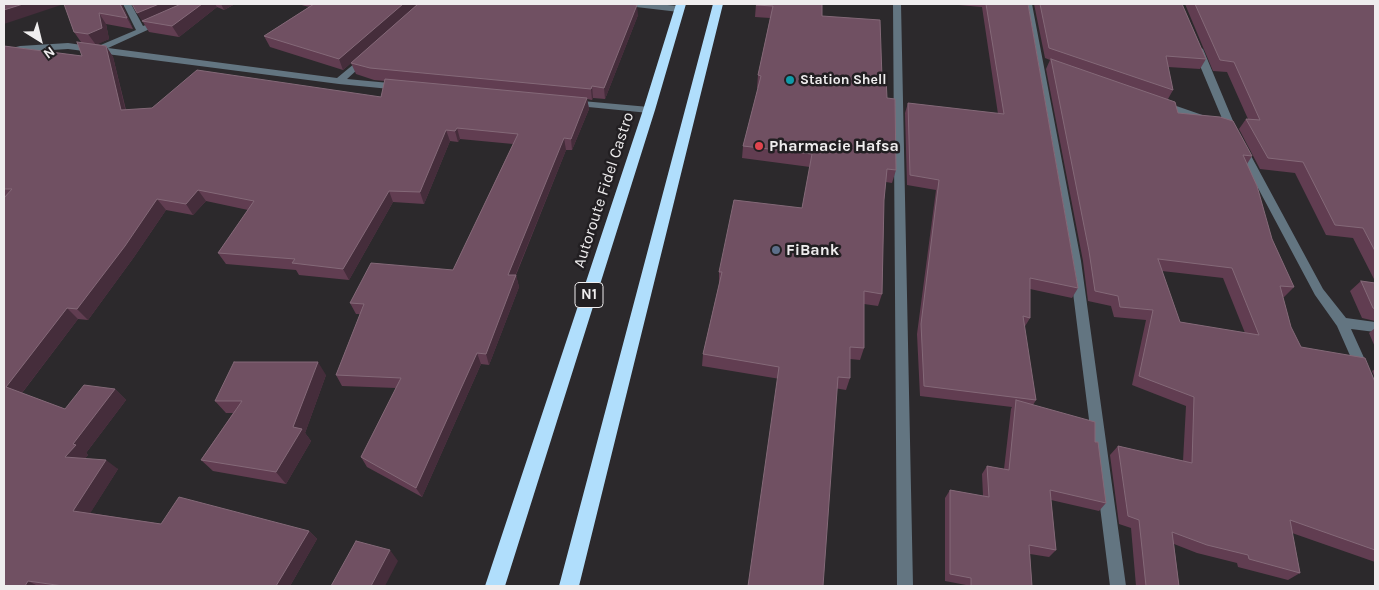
<!DOCTYPE html>
<html>
<head>
<meta charset="utf-8">
<style>
  body { margin:0 }
  #map { position:relative; width:1379px; height:590px; overflow:hidden; background:#2c292c; font-family:Karla,sans-serif }
  canvas { display:block }
  .frame { position:absolute; inset:0; border:5px solid #efedee; pointer-events:none }
  .north { position:absolute; left:15px; top:15px; width:50px; height:50px; -webkit-text-stroke:4px #221f22; paint-order:stroke; rotate:144deg; font-size:14px; font-weight:700; line-height:20px; text-align:center; color:#efedee }
  .north::after { content:''; display:block; margin:auto; width:18px; height:22px; background:#efedee; clip-path:polygon(50% 0,100% 100%,50% 72%,0 100%) }
</style>
</head>
<body>
<div id="map">
<canvas width="1379" height="590"></canvas>
<div class="frame"></div>
<div class="north">N</div>
</div>
<script>
const ctx = document.querySelector('canvas').getContext('2d');
ctx.lineJoin = 'round';
const toPath = rows => new Path2D(rows.map(r => 'M' + r).join(''));
function paint(path, color) { ctx.fillStyle = color; ctx.fill(path, 'evenodd'); }
function strokePath(path, color, width, dash) { ctx.strokeStyle = color; ctx.lineWidth = width; ctx.lineCap = dash ? 'butt' : 'round'; ctx.setLineDash(dash || []); ctx.stroke(path); }
function drawText(font, color, halo, rows, align = 'center') {
  ctx.font = font + ' Karla,sans-serif'; ctx.lineWidth = 5; ctx.setLineDash([]); ctx.textBaseline = 'middle'; ctx.strokeStyle = halo; ctx.fillStyle = color; for (const [text, x, y, turn = 0] of rows) {
    ctx.save(); ctx.translate(x, y); ctx.rotate((+turn || 0) * Math.PI / 180); ctx.textAlign = isNaN(turn) ? turn : align; if (halo) ctx.strokeText(text, 0, 0); ctx.fillText(text, 0, 0); ctx.restore();
  }
}
paint(toPath([
  [123,4,131,4,143,26,161,19,165,22,108,48,337,78,366,54,369,55,369,59,347,79,400,84,405,87,400,90,339,84,68,49,20,52,4,56,4,50,20,46,68,43,96,47,136,30,123,4],
  [632,4,656,4,679,6,683,9,679,12,636,7,632,4],
  [893,4,901,4,913,586,897,586,893,4],
  [1024,4,1032,4,1081,261,1126,586,1110,586,1069,261,1024,4],
  [1198,46,1203,49,1236,128,1323,289,1346,318,1375,322,1375,332,1351,329,1375,382,1375,403,1370,401,1337,326,1315,295,1226,128,1193,49,1198,46],
  [571,100,649,107,654,110,649,113,568,105,566,103,571,100],
  [1162,101,1211,118,1212,120,1211,122,1203,122,1159,106,1159,102,1162,101]
]), '#637581');
paint(toPath([
  [676,4,686,4,655,110,505,586,485,586,643,110,676,4],
  [713,4,723,4,579,586,559,586,713,4]
]), '#b0defc');
paint(toPath([
  [64,4,122,4,133,29,106,24,109,39,97,44,106,46,113,57,126,110,381,97,385,81,374,80,356,74,351,63,343,70,270,47,264,36,309,7,298,4,628,4,638,15,605,99,593,98,592,100,587,99,589,109,572,150,566,150,516,275,519,287,489,365,481,364,422,497,367,467,361,457,396,388,342,386,336,375,360,314,356,314,350,303,453,270,513,144,460,139,458,142,450,141,424,204,393,202,349,280,299,275,296,270,226,264,218,253,248,210,206,201,193,215,166,210,134,257,88,320,78,319,22,393,65,409,115,389,126,400,86,453,88,455,85,458,118,469,90,513,161,524,309,531,317,539,290,586,4,586,4,46,82,56,81,42,74,32],
  [132,4,235,4,224,10,217,7,179,37,149,32],
  [756,4,822,4,822,16,882,78,887,98,896,170,892,183,886,182,884,200,882,294,878,306,864,304,864,348,860,360,850,359,850,378,846,390,702,366,703,354,719,284,719,272,802,208,810,167,742,158,743,146,758,88,757,88,758,75,770,18,755,17],
  [947,4,1028,4,1078,288,1072,298,1030,289,1030,318,1024,328,1036,400,1033,405,1095,442,1106,503,1099,511,1051,500,1056,550,1049,557,1030,554,1032,586,966,586,966,585,945,581,945,498,950,490,983,496,982,474,987,466,1004,469,1011,409,1012,407,920,396,917,334,936,190,907,185,905,113,908,103,998,114,982,7],
  [1034,4,1182,4,1206,59,1200,69,1168,67,1173,90,1168,99,1178,113,1252,156,1247,164,1272,239,1294,287,1284,297,1283,297,1291,327,1301,347,1375,382,1375,562,1292,533,1300,573,1288,580,1238,567,1237,563,1197,553,1174,544,1179,586,1136,586,1131,528,1119,524,1110,455,1118,446,1183,461,1186,406,1132,385,1146,320,1114,317,1111,306,1088,301,1083,261,1046,69,1050,60,1045,58],
  [1162,271,1223,278,1245,333,1180,322],
  [1185,4,1375,4,1375,281,1353,238,1326,235,1295,173,1260,169,1239,129,1246,119,1248,119,1227,72,1213,71],
  [1361,281,1375,283,1375,321,1362,318,1350,291],
  [1375,328,1375,347,1369,333],
  [1375,369,1375,378,1372,371],
  [326,375,305,433,311,441,286,484,213,471,201,460,233,413,226,413,215,401]
]), '#613d51');
paint(toPath([
  [23,4,64,4,4,24,4,10],
  [120,4,122,4,133,29,127,18],
  [159,4,191,4,142,21,144,24,137,13],
  [202,4,215,4,217,7,179,37,172,26],
  [221,4,235,4,224,10],
  [403,4,418,4,343,70,339,59],
  [637,5,638,15,605,99,604,88],
  [99,13,106,24,109,39,96,45,88,34],
  [106,46,113,57,128,121,121,110],
  [592,86,593,98,592,100,591,89],
  [587,98,589,109,572,150,571,139],
  [457,128,460,139,458,142,455,131],
  [446,130,450,141,424,204,420,192],
  [564,138,566,150,511,286,508,275],
  [198,190,206,201,193,215,186,204],
  [389,191,393,202,349,280,343,269],
  [157,199,166,210,134,257,88,320,77,309],
  [516,275,519,287,489,365,486,354],
  [67,308,78,319,18,398,6,387],
  [477,353,481,364,422,497,416,488],
  [318,362,326,375,305,433,311,441,286,484,276,472],
  [115,389,126,400,86,453,88,455,78,466,65,457,73,444],
  [106,460,118,469,86,520,73,511],
  [309,531,317,539,290,586,276,586],
  [390,550,398,561,385,586,371,586],
  [28,581,38,586,25,586]
]), '#452d3b');
const building = toPath([
  [4,4,23,4,4,10,4,4],
  [64,4,120,4,127,18,99,13,102,28,88,34,74,32,64,4],
  [132,4,159,4,137,13,132,4],
  [181,4,202,4,172,26,142,21,181,4],
  [314,4,403,4,339,59,264,36,314,4],
  [418,4,628,4,637,5,604,88,592,86,591,89,370,68,351,63,418,4],
  [756,4,822,4,822,16,880,20,882,78,886,78,887,98,895,99,896,170,887,169,884,200,882,294,864,291,864,348,850,347,850,378,838,377,823,586,748,586,779,367,703,354,722,272,719,272,734,200,802,208,812,154,743,146,761,76,758,75,773,6,756,5,756,4],
  [986,4,1028,4,1078,288,1030,278,1030,318,1023,316,1036,400,924,386,921,324,939,180,910,175,908,103,1004,114,986,4],
  [1040,4,1182,4,1206,59,1166,56,1173,90,1049,48,1040,4],
  [1195,4,1375,4,1375,251,1363,228,1335,225,1303,162,1268,158,1246,119,1260,120,1234,62,1220,60,1195,4],
  [77,42,106,46,121,110,152,108,197,70,381,97,385,79,587,98,571,139,564,138,508,275,516,275,486,354,477,353,416,488,361,457,401,378,336,375,364,304,350,303,371,263,453,270,518,134,457,128,455,131,446,130,420,192,389,191,343,269,292,263,295,259,218,253,254,201,198,190,186,204,157,199,125,246,77,309,67,308,6,387,65,409,84,385,115,389,73,444,76,445,65,457,106,460,73,511,161,524,179,497,309,531,276,586,63,586,28,581,25,586,4,586,4,198,12,189,4,189,4,46,82,56,77,42],
  [1051,59,1175,102,1178,113,1220,117,1233,121,1252,156,1243,155,1257,186,1272,239,1294,287,1280,286,1291,327,1301,347,1365,358,1375,382,1375,550,1290,520,1300,573,1249,559,1248,555,1207,545,1172,532,1179,586,1146,586,1139,520,1128,516,1118,446,1192,463,1194,397,1139,376,1153,310,1120,307,1118,296,1095,291,1089,251,1051,59],
  [1158,259,1232,268,1259,335,1180,322,1158,259],
  [1361,281,1375,283,1375,309,1373,308,1361,281],
  [234,362,318,362,293,427,302,429,276,472,201,460,242,401,215,401,234,362],
  [1016,400,1095,422,1095,442,1098,442,1106,503,1050,490,1056,550,1029,545,1032,586,971,586,971,578,950,574,950,490,989,497,987,466,1009,470,1016,400],
  [356,541,390,550,371,586,331,586,356,541]
]);
paint(building, '#705062');
strokePath(building, '#846978', 1);
for (const [x, y, r, color] of [
  [790,80,5,"#0f9aa8"],
  [759,146,5,"#e0444e"],
  [776,250,5,"#5c6f8a"]
]) { const dot = new Path2D(); dot.arc(x, y, r, 0, 2 * Math.PI); ctx.fillStyle = color; ctx.fill(dot); strokePath(dot, '#221f22', 2); }
drawText('bold 14px', '#efedee', '#221f22', [
  ["Station Shell",800,80]
], 'left');
for (const [x, y, w] of [
  [589,295,28]
]) { const box = new Path2D(); box.roundRect(x - w / 2, y - 12.5, w, 25, 4); ctx.fillStyle = '#221f22'; ctx.fill(box); strokePath(box, '#efedee', 1); }
drawText('bold 15px', '#efedee', null, [
  ["N1",589,295]
]);
drawText('bold 16px', '#efedee', '#221f22', [
  ["Pharmacie Hafsa",769,146],
  ["FiBank",786,250]
], 'left');
drawText('16px', '#efedee', '#221f22', [
  ["Autoroute Fidel Castro",604,190,-72]
]);
</script>
</body>
</html>
